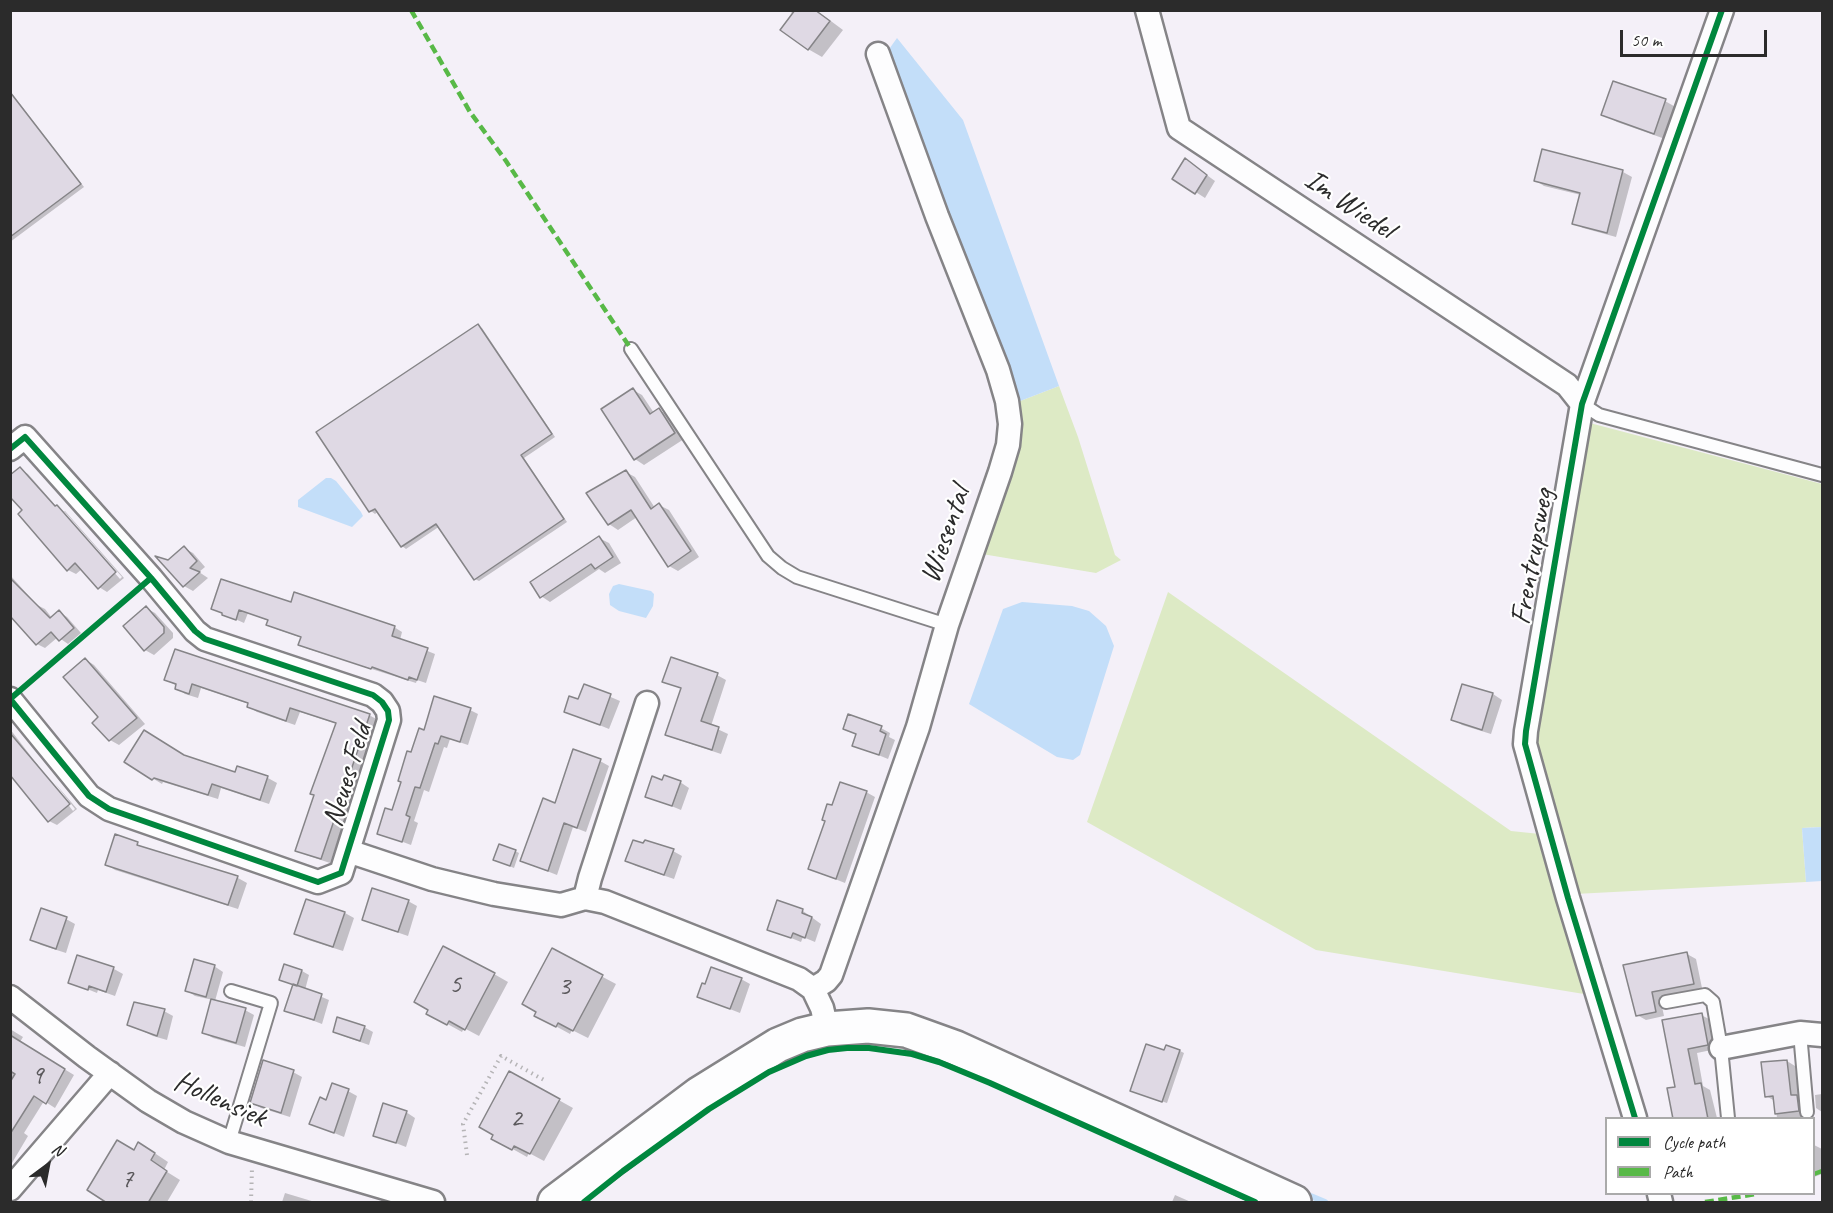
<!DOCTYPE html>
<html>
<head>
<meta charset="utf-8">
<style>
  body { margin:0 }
  #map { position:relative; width:1833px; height:1213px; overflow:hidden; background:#f4f0f8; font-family:Caveat,sans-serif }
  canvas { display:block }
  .frame { position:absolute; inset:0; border:12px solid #2b2b2b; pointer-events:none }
  .legend { position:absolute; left:1605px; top:1117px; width:210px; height:78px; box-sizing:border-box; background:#fff; border:2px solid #aaa; margin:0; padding:8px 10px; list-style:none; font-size:18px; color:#2b2b2b }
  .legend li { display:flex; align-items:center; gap:12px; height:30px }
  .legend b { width:30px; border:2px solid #aaa }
  .north { position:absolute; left:18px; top:1135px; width:60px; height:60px; -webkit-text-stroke:4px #fff; paint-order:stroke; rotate:32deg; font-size:16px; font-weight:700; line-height:24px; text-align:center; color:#2b2b2b }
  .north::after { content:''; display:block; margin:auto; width:21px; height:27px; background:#2b2b2b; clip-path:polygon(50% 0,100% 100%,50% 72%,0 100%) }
  .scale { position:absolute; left:1620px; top:30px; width:147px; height:27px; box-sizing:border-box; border:3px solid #2b2b2b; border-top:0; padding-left:8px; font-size:18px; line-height:21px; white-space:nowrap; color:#2b2b2b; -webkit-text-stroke:4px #fff; paint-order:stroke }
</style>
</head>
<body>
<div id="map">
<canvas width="1833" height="1213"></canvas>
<div class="frame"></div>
<ul class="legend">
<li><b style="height:8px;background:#00873e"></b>Cycle path</li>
<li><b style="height:8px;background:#58b947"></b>Path</li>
</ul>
<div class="north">N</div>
<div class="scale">50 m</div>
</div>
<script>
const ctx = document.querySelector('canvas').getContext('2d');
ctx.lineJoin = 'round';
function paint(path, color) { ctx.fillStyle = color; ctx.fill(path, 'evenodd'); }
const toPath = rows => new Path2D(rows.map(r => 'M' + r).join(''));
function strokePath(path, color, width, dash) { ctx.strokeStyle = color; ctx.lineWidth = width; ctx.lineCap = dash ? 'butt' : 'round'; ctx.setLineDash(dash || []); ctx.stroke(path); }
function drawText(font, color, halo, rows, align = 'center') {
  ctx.font = font + ' Caveat,sans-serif'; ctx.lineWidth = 4.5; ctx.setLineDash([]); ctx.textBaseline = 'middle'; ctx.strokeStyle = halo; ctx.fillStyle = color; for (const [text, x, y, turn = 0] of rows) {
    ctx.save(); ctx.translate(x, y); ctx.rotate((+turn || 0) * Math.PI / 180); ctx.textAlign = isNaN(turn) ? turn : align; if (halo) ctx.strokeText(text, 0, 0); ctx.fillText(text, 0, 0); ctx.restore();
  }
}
paint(toPath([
  [1059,386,1078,437,1115,555,1121,560,1096,573,982,554,1015,403],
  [1586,422,1822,484,1822,827,1802,828,1806,882,1575,894,1531,745],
  [1168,592,1511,831,1540,834,1590,995,1316,950,1087,822]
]), '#ddeac5');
paint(toPath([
  [897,38,963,120,1059,386,1015,403,887,52],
  [326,478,331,478,336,481,361,512,363,516,352,527,298,507,298,500],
  [619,584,651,591,654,594,653,606,646,618,619,611,610,605,609,594,613,586],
  [1022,602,1072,606,1089,611,1106,626,1114,646,1080,755,1073,760,1057,757,969,704,1003,609],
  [1822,827,1822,881,1806,882,1802,828]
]), '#c3def9');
paint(toPath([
  [789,10,816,10,843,30,822,57,808,49,794,15],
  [1614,82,1665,101,1679,109,1668,140,1617,122,1603,114],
  [10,91,84,187,10,242],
  [1543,151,1623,172,1632,177,1616,237,1583,228,1574,223,1581,195,1544,186,1535,180],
  [1186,160,1215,181,1205,198,1174,178],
  [478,326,482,328,555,437,524,458,567,522,479,581,475,579,440,526,406,549,402,546,379,511,375,514,371,511,318,433],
  [633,390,642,395,654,413,659,410,668,415,684,439,644,465,635,459,603,410],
  [20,469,28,474,120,579,122,577,64,511,65,511,124,578,107,592,99,587,82,569,76,574,68,570,24,510],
  [626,472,635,477,655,508,659,505,669,510,699,557,678,571,669,566,637,517,618,530,609,524],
  [599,538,609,543,621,563,605,573,599,569,550,602,541,596],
  [184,548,193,553,205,567,199,572,208,578,193,591,184,586],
  [10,575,37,605,45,609,52,618,59,612,67,617,81,633,68,644,58,637,45,648,37,644,10,615],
  [292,604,394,627,402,632,400,640,435,654,426,683,417,680,416,683,308,649,300,645,302,638,276,629,268,624,269,621,248,613,244,623,213,609],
  [146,608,155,613,173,633,173,638,154,655,145,650],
  [176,651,369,715,378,720,330,863,306,855,297,850,337,724,300,712,295,725,257,712,249,707,249,704,201,688,198,698,185,694,177,688,177,686,166,680],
  [85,659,94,665,145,724,119,745,110,740,100,717],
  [717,675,726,680,711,726,728,734,721,754,676,739,667,734,682,689,664,681],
  [585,686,620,701,609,729,565,711,579,701],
  [1463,686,1493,694,1502,700,1491,734,1462,725,1453,719],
  [470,710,478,714,468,745,450,739,447,748,444,747,429,792,424,790,414,821,418,823,411,845,379,833,393,812,412,754,424,732],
  [845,728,881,728,890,733,889,737,895,740,888,759,854,745,857,735],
  [10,729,73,811,75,809,54,782,77,809,57,825,49,821,10,774],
  [185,757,236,773,238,768,268,778,277,783,269,804,221,788,218,799,163,782,162,784,126,762],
  [600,761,609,766,586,832,573,827,557,875,521,861,556,804],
  [663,782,680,782,689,788,681,810,647,796],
  [866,792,875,797,845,883,810,869,833,807],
  [116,836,148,849,238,878,247,883,238,909,115,870,106,864],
  [515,851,519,853,514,868,495,860],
  [673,851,682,856,674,879,636,866,627,861],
  [307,900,345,913,354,918,343,951,305,939,296,933],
  [408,901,417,906,408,936,373,924,364,919],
  [803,911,821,924,815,942,803,937,801,942,769,929],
  [66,919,75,924,66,953,41,945,32,940],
  [552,950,616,984,588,1038,572,1030,570,1034,550,1023],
  [1687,954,1696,959,1702,988,1660,997,1664,1016,1646,1020,1637,1015,1625,966],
  [78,957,114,969,123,974,115,996,98,990,97,993,70,982],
  [214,966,223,972,215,1001,245,1010,254,1015,245,1047,213,1038,204,1033,213,1000,195,996,186,990],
  [302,971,309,975,305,990,329,1000,322,1024,285,1010,294,985,280,979],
  [494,974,508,982,479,1036,464,1028,462,1032,442,1021],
  [741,979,750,984,740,1013,699,997],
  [164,1011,173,1016,167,1040,153,1036,128,1024],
  [1701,1015,1711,1020,1716,1049,1697,1053,1703,1086,1710,1090,1717,1118,1674,1118,1677,1088,1663,1022],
  [364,1027,373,1032,369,1045,343,1036,334,1031],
  [10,1029,23,1037,20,1042,74,1075,55,1108,44,1101,24,1133,28,1136,12,1163,10,1086,14,1080,10,1078],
  [1180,1051,1184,1053,1167,1103,1136,1093,1165,1052],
  [1787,1061,1795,1066,1799,1097,1805,1101,1807,1115,1801,1116,1801,1118,1777,1118,1775,1101,1766,1096],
  [293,1072,302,1077,290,1117,261,1108,252,1103],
  [510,1073,573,1108,544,1161,529,1153,527,1157,493,1138],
  [348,1091,357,1096,344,1137,310,1123,327,1102],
  [1822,1094,1822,1112,1816,1108,1815,1095],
  [406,1112,415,1118,406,1147,375,1135],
  [1814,1145,1822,1149,1822,1174,1814,1177],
  [134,1152,153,1152,168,1162,164,1170,180,1180,167,1202,110,1202],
  [285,1193,315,1202,282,1202],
  [1175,1195,1191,1202,1172,1202]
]), '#0003');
strokePath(toPath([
  [1301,1192,1325,1202]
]), '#c3def9', 6);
const building = toPath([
  [795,10,815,10,830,21,808,50,780,30,795,10],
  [1613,81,1666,99,1654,134,1601,115,1613,81],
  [10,92,81,184,10,237,10,92],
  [1542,149,1623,170,1607,233,1572,224,1580,193,1534,181,1542,149],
  [1185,158,1207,175,1195,194,1172,179,1185,158],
  [478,324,552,434,521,455,564,519,474,580,436,524,401,547,375,509,369,512,316,432,478,324],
  [633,388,650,414,659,408,675,433,634,460,601,409,633,388],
  [20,467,55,506,57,505,116,572,98,589,75,563,67,571,18,514,22,510,10,497,10,475,20,467],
  [626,470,651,509,659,503,691,551,668,567,631,510,608,525,586,493,626,470],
  [599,536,613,557,595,569,591,564,540,598,530,582,599,536],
  [184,546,197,561,190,568,200,572,183,587,155,556,168,560,184,546],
  [10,578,50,618,59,610,74,628,59,641,51,632,36,645,10,616,10,578],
  [221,579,291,602,294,592,395,626,392,636,428,648,417,680,409,677,408,680,372,667,371,669,298,645,301,637,266,625,268,620,239,610,236,620,222,615,222,613,211,609,221,579],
  [146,606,164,627,164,633,144,651,123,626,146,606],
  [175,649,370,714,321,859,295,851,314,795,310,794,336,723,290,708,286,721,247,707,248,703,192,684,189,694,175,689,176,684,164,680,175,649],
  [671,657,718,673,701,721,719,727,712,750,665,735,681,688,662,682,671,657],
  [85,658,137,718,109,741,92,723,98,717,63,677,85,658],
  [584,684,611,694,600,725,564,712,569,696,578,699,584,684],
  [1462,684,1493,693,1482,730,1451,720,1462,684],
  [434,696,471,708,460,742,441,736,438,744,435,743,420,788,415,787,406,815,410,817,402,842,377,834,385,808,392,810,401,782,398,781,407,751,411,752,419,728,424,730,434,696],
  [848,714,882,726,880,731,886,734,879,755,852,746,856,734,843,729,848,714],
  [144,730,184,755,235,772,237,766,268,776,260,800,212,784,208,795,154,778,152,780,124,762,144,730],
  [10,733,70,804,48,822,10,775,10,733],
  [573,749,601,759,577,828,564,823,548,871,520,861,543,798,555,803,573,749],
  [664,775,681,781,672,806,645,797,652,776,662,780,664,775],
  [840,782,867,791,836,879,808,869,825,821,822,820,827,804,832,805,840,782],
  [115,834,138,842,137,845,238,876,228,905,105,865,115,834],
  [633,840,643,843,645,840,674,849,664,875,625,861,633,840],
  [499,844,516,850,510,866,493,860,499,844],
  [372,888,409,900,398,932,362,920,372,888],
  [306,899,345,912,333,947,294,934,306,899],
  [777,900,803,909,802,913,812,917,805,938,793,933,791,938,767,930,777,900],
  [41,908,67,917,56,949,30,940,41,908],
  [443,946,495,973,465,1030,449,1021,447,1025,426,1014,428,1010,414,1002,443,946],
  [552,948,603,975,573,1031,558,1023,556,1027,534,1016,536,1012,522,1004,552,948],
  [1687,952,1694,984,1652,992,1656,1012,1636,1016,1623,965,1687,952],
  [77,955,114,967,106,992,89,986,88,990,68,983,77,955],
  [194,959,215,965,206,997,185,991,194,959],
  [284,964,302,970,297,986,279,980,284,964],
  [711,967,742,978,730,1009,697,997,702,983,705,984,711,967],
  [293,984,322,994,314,1020,284,1011,293,984],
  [211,999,246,1008,236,1043,202,1033,211,999],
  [134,1002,165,1009,157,1036,127,1025,134,1002],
  [1702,1013,1708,1045,1688,1049,1695,1084,1701,1083,1708,1119,1673,1119,1667,1088,1675,1087,1662,1020,1702,1013],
  [337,1017,365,1026,360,1041,333,1032,337,1017],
  [10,1035,65,1069,46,1104,34,1096,10,1134,10,1082,15,1074,10,1071,10,1035],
  [1146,1044,1164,1050,1166,1045,1180,1050,1162,1102,1130,1091,1146,1044],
  [263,1060,294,1070,281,1113,250,1103,263,1060],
  [1787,1060,1791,1095,1797,1095,1799,1111,1775,1114,1773,1096,1765,1097,1761,1062,1787,1060],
  [509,1071,560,1099,530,1154,514,1146,512,1150,491,1139,493,1135,479,1127,509,1071],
  [332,1083,349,1089,334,1133,309,1124,320,1097,326,1100,332,1083],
  [383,1103,407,1111,396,1143,373,1136,383,1103],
  [117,1140,134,1150,138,1142,155,1153,151,1160,167,1171,148,1203,107,1203,87,1190,117,1140]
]);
paint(building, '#dfd9e4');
strokePath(building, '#858487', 1.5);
const lane = toPath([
  [631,349,768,556,782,568,797,577,947,625],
  [1582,404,1599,415,1822,475],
  [1666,1002,1705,995,1713,1002,1721,1048,1728,1118],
  [1800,1033,1807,1112],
  [229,1142,271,1003,231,991]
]);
const street = toPath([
  [1147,10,1179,128,1567,385,1582,404],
  [10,449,25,437,151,578,195,631,205,639,373,695,382,702,388,711,389,720,341,873,318,882,109,809,89,796,10,699],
  [348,851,432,879,494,894,561,905,585,898,605,902,799,979,813,989,822,1008,827,1029],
  [585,898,590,878,647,703],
  [813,989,826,981,831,975,852,915,918,727,947,625,1000,472,1008,445,1010,424,1007,401,998,370,937,216,878,54],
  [10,997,87,1057,148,1101,184,1122,229,1142,433,1202],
  [1721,1048,1800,1033,1822,1035],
  [1635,1118,1568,898,1525,744,1526,731,1582,404,1722,10],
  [10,1189,110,1073],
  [1659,1194,1661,1202]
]);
const secondary = toPath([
  [555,1202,699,1094,778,1045,802,1035,827,1029,868,1026,906,1030,956,1048,1294,1202]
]);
strokePath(lane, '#858487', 16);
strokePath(street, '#858487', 27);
strokePath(secondary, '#858487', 38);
strokePath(toPath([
  [467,1155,463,1124,501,1056,544,1080],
  [251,1202,252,1168]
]), '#b5b4b6', 4, [1.5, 4.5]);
strokePath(lane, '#fdfdfe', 12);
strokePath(street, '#fdfdfe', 22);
strokePath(secondary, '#fdfdfe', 33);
strokePath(toPath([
  [411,10,470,112,506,161,631,349],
  [1814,1174,1822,1171],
  [1705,1202,1756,1194]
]), '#58b947', 4.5, [9, 4.5]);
strokePath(toPath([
  [10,449,25,437,151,578,195,631,205,639,373,695,382,702,388,711,389,720,341,873,318,882,109,809,89,796,10,699],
  [10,699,151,578],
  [1635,1118,1568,898,1525,744,1526,731,1582,404,1722,10],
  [584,1202,623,1171,709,1109,769,1072,806,1056,828,1050,847,1048,869,1048,912,1054,939,1062,990,1083,1255,1202]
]), '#00873e', 6);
drawText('27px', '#5a585b', null, [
  ["5",455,985],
  ["3",564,987],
  ["9",37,1076],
  ["2",516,1119],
  ["7",127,1180]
]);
drawText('30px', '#2b2b2b', '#fff', [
  ["Im Wiedel",1349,205,34],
  ["Wiesental",946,535,-71],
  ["Frentrupsweg",1533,557,-80],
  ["Neues Feld",348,775,-73],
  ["Hollensiek",220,1100,24]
]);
</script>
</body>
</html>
